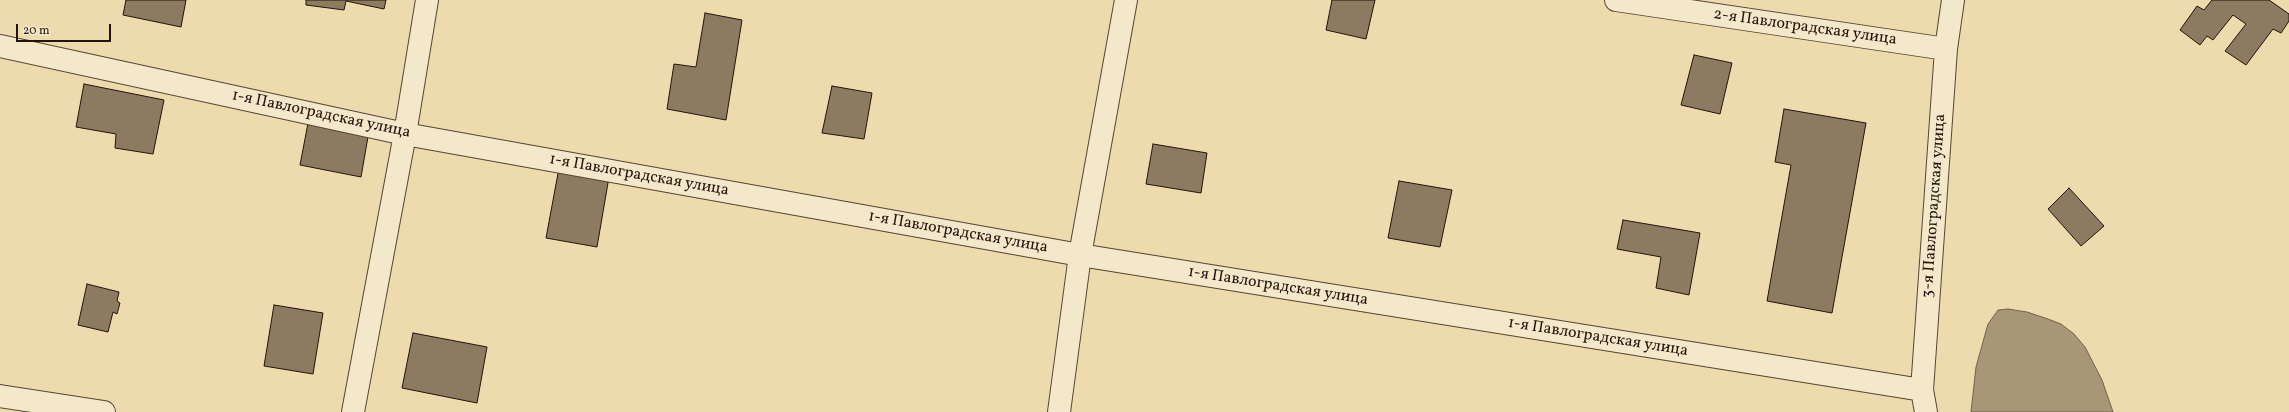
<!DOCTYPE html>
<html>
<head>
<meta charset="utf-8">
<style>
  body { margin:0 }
  #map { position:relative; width:2289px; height:412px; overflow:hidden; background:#eddbad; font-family:Vollkorn,serif }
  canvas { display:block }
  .scale { position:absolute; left:16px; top:24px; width:95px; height:18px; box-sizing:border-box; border:2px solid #23130c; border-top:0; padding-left:5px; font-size:12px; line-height:14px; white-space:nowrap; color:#23130c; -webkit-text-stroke:3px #f3e8ca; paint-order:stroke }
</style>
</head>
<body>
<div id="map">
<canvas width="2289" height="412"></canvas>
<div class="scale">20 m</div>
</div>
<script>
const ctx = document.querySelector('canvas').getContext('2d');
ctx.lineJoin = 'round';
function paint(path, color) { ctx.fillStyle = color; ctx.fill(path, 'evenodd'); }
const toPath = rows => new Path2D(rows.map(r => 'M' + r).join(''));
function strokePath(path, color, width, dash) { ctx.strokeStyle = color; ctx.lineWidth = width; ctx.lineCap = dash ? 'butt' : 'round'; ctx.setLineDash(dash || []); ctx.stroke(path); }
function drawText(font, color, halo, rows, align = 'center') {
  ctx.font = font + ' Vollkorn,serif'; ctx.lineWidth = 3; ctx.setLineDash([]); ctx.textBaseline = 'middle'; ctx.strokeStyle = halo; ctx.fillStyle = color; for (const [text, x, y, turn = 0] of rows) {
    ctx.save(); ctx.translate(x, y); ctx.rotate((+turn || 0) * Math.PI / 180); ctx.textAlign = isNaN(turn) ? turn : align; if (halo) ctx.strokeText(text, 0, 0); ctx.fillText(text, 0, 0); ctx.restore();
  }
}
const water = toPath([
  [2008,309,2027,312,2048,319,2061,324,2074,334,2085,347,2102,380,2113,412,1971,412,1976,367,1988,324,1998,310,2008,309]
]);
paint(water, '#a89776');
strokePath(water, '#73624c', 1);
const building = toPath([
  [126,0,186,0,181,27,123,15,126,0],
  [306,0,386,0,384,9,346,1,344,10,306,5,306,0],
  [1332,0,1375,0,1366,39,1326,30,1332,0],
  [2212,0,2269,0,2289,14,2289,21,2281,33,2273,29,2246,65,2225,51,2246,24,2233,15,2213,40,2207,36,2200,45,2180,30,2197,6,2204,10,2212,0],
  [705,13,742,20,726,120,667,109,674,64,696,67,705,13],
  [1694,55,1732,63,1720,114,1681,105,1694,55],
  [84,84,164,100,153,154,115,148,116,134,76,127,84,84],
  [832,86,872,93,864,139,822,133,832,86],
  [1784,109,1866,123,1832,313,1767,301,1791,165,1775,162,1784,109],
  [309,118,369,131,361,177,300,165,309,118],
  [1153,144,1207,153,1201,193,1146,184,1153,144],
  [559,168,609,177,597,247,546,238,559,168],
  [1399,181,1452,190,1440,247,1388,238,1399,181],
  [2069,188,2104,226,2081,246,2048,209,2069,188],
  [1623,220,1700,233,1689,295,1656,288,1661,257,1617,249,1623,220],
  [87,284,119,292,117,301,120,303,117,314,113,312,108,332,78,325,87,284],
  [274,305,323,313,313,374,264,366,274,305],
  [413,333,487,347,477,403,402,388,413,333]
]);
paint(building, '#8c7b60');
strokePath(building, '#23130c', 1);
const minor = toPath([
  [1616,0,1946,49],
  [0,46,405,134,1080,255,1922,390],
  [0,396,104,412],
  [353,412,405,134,427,0],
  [1059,412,1080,255,1126,0],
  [1926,412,1922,390,1946,49,1953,0]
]);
strokePath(minor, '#564534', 24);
strokePath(minor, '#f3e8ca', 22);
drawText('16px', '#23130c', '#f3e8ca', [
  ["2-я Павлоградская улица",1805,28,8],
  ["1-я Павлоградская улица",321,115,12],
  ["1-я Павлоградская улица",639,176,10],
  ["3-я Павлоградская улица",1935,206,-86],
  ["1-я Павлоградская улица",958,233,10],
  ["1-я Павлоградская улица",1278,287,9],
  ["1-я Павлоградская улица",1598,338,9]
]);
</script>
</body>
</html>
